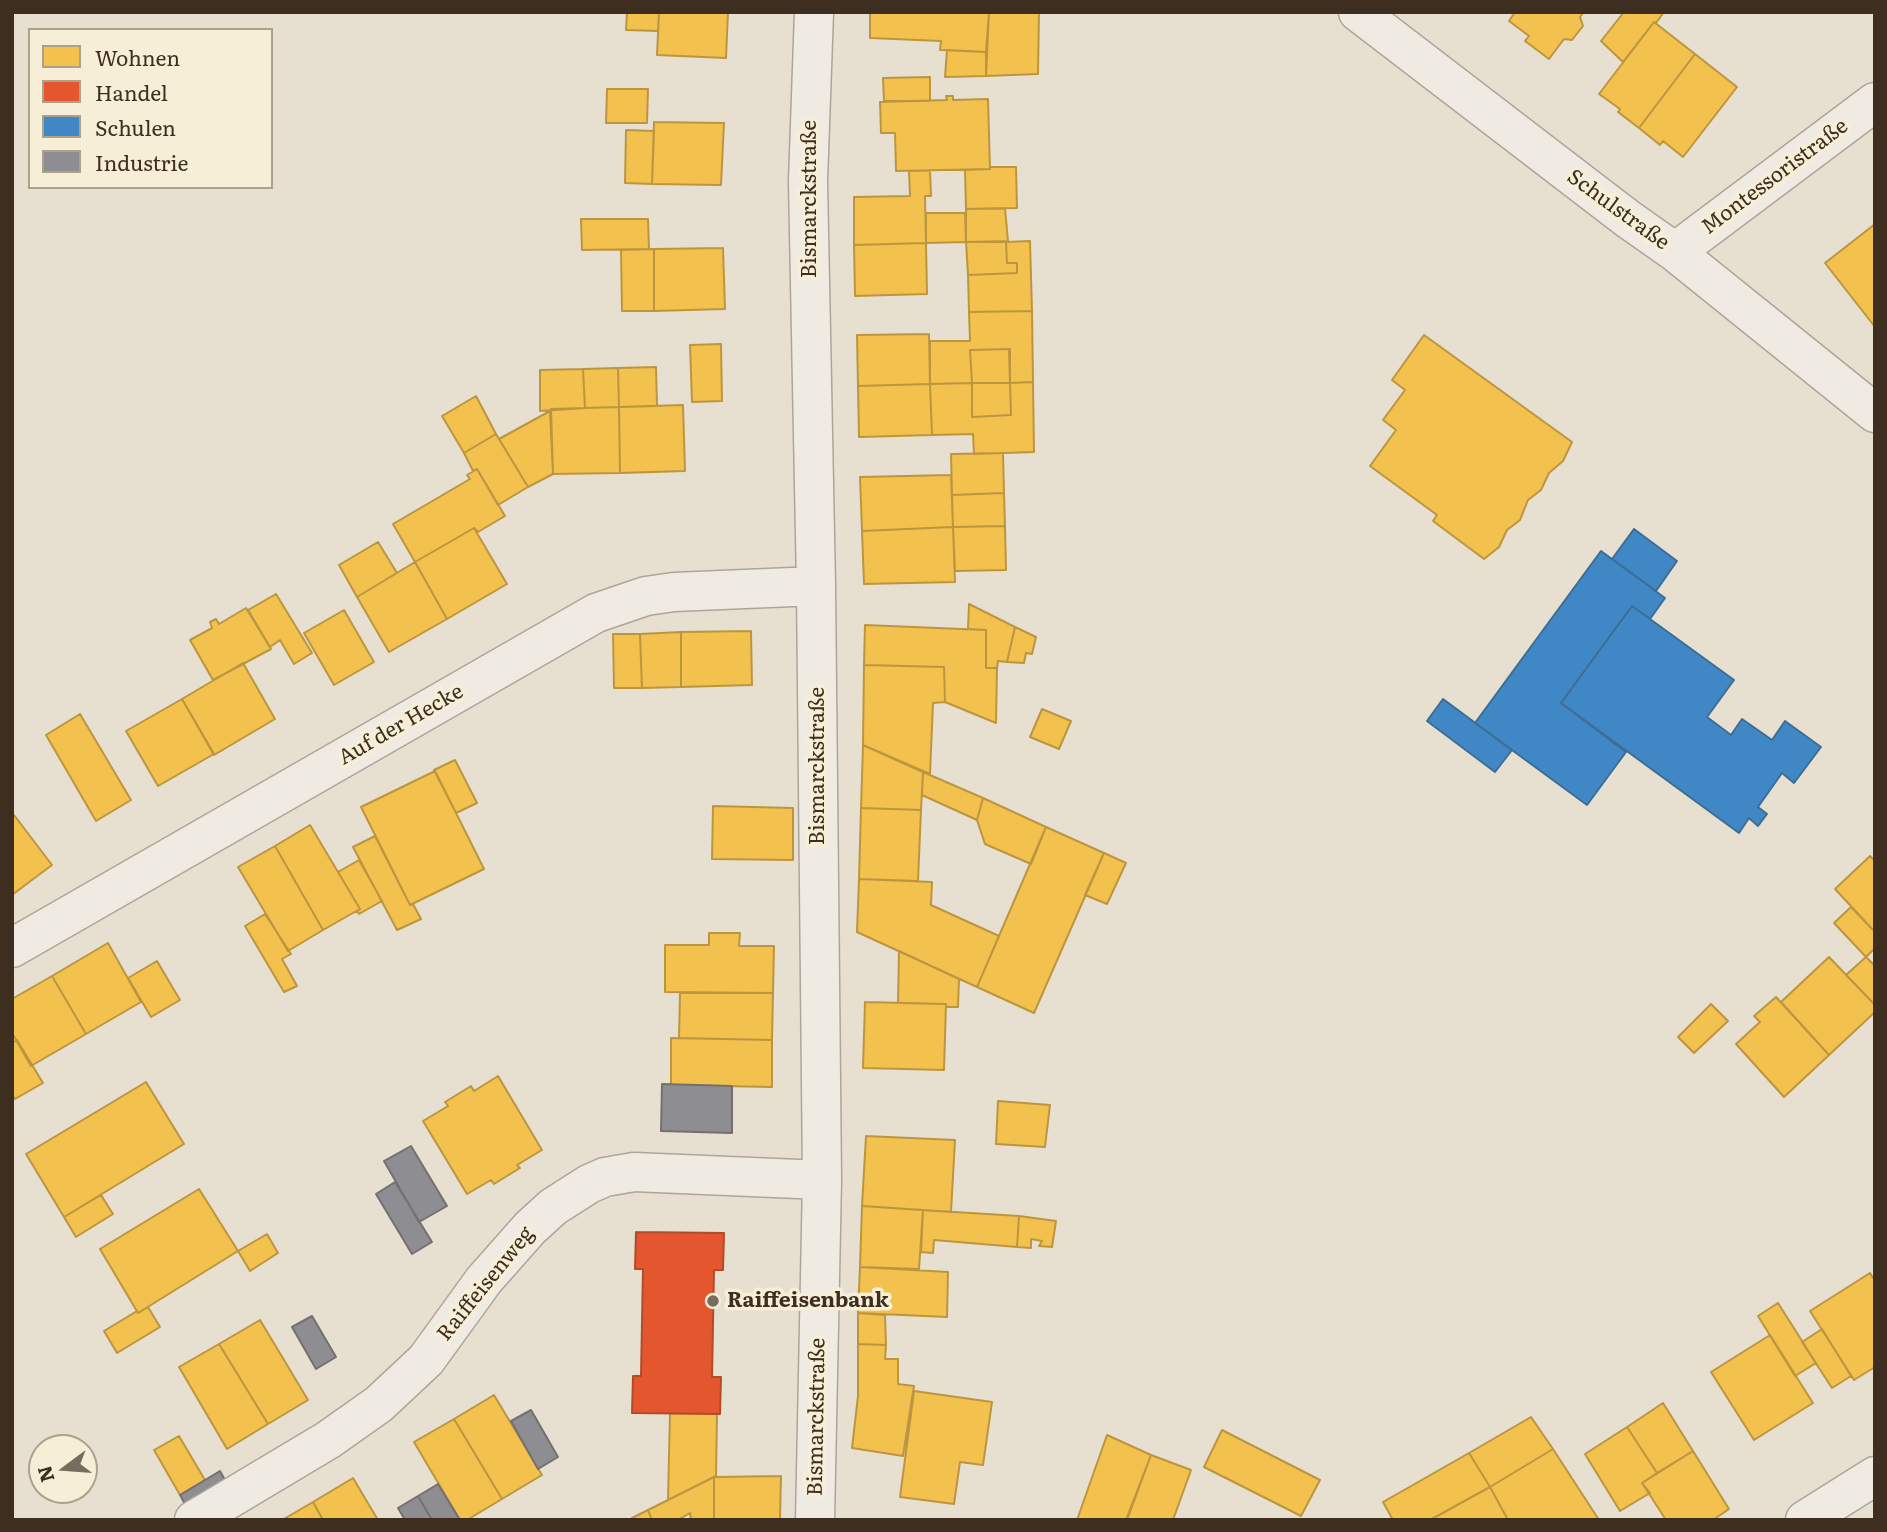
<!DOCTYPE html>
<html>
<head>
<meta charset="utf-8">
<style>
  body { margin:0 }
  #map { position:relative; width:1887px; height:1532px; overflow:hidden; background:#e7e0d1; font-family:Literata,serif }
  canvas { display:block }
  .frame { position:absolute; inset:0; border:14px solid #3d2e20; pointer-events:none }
  .legend { position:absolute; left:28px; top:28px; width:245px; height:161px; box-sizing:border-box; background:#f7eed8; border:2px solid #ada18e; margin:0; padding:9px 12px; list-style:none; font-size:21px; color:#3d2e20 }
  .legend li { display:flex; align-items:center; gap:14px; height:35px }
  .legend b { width:35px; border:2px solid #ada18e }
  .north { position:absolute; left:28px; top:1434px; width:70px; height:70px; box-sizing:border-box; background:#f7eed8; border:2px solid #ada18e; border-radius:50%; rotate:254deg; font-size:19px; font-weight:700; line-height:28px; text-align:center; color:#3d2e20 }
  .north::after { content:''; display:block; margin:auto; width:24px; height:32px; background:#786c5e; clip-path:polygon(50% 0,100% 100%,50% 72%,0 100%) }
</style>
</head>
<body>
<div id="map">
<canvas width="1887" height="1532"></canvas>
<div class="frame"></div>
<ul class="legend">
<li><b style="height:19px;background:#f2c14e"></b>Wohnen</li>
<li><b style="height:19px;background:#e4572e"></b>Handel</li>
<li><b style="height:19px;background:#3f88c5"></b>Schulen</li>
<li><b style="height:19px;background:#8d8d92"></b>Industrie</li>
</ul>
<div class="north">N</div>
</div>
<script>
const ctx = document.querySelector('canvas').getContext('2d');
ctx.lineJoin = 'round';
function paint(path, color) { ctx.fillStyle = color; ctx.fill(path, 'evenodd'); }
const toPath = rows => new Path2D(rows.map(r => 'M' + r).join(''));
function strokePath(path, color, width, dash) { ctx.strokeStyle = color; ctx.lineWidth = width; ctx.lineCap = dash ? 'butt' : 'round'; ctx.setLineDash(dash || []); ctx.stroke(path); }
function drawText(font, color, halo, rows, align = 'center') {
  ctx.font = font + ' Literata,serif'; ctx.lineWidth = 7; ctx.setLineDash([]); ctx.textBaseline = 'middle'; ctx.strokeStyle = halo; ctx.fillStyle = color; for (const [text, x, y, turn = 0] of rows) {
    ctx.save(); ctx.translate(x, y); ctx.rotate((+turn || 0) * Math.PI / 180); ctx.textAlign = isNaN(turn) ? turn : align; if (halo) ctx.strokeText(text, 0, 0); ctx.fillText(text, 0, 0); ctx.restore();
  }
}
const homes = toPath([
  [627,12,659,12,658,31,626,30,627,12],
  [659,12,728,12,726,58,657,55,659,12],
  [870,12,989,12,986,52,940,50,941,41,870,38,870,12],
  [989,12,1039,12,1038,74,986,76,989,12],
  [1515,12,1584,12,1580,17,1583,26,1572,40,1564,39,1549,59,1525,41,1529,36,1509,21,1515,12],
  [1624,12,1664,12,1656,23,1654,22,1623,62,1601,41,1624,12],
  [1654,22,1695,54,1639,128,1618,112,1620,109,1599,94,1654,22],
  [947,50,986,52,986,76,945,77,947,50],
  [1695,54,1737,87,1683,157,1663,141,1660,145,1639,128,1695,54],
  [930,77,930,101,884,101,883,78,930,77],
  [607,89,648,89,647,123,606,123,607,89],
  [946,96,953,96,953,100,988,99,990,169,896,171,895,133,881,133,880,102,947,100,946,96],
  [654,122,724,123,721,185,652,184,654,122],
  [626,130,654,131,652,184,625,183,626,130],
  [990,167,1016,167,1017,208,966,209,965,170,990,169,990,167],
  [909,171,930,171,931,196,925,196,926,243,854,245,854,197,910,196,909,171],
  [1005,208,1008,241,966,242,966,209,1005,208],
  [926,213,965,213,966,242,926,243,926,213],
  [581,219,648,219,649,249,582,250,581,219],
  [1875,224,1875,327,1825,263,1875,224],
  [1030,241,1032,311,969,312,968,275,1017,273,1017,263,1007,263,1006,242,1030,241],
  [966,242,1006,242,1007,263,1017,263,1017,273,968,275,966,242],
  [926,243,927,294,855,296,854,245,926,243],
  [723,248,725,309,654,311,654,249,723,248],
  [654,249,654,311,622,311,621,250,654,249],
  [1032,311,1033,382,1010,383,1010,349,970,350,972,383,930,384,930,341,970,341,969,312,1032,311],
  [929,334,930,384,858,386,857,335,929,334],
  [1424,335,1572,442,1563,461,1549,473,1541,490,1528,500,1520,520,1507,530,1499,547,1484,559,1433,521,1437,515,1370,466,1396,430,1383,420,1405,390,1392,380,1424,335],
  [721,344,722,401,692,402,690,345,721,344],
  [1009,349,1010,383,972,383,970,350,1009,349],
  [656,367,657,406,619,407,618,368,656,367],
  [618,368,619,407,585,408,583,369,618,368],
  [583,369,585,408,540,411,540,370,583,369],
  [1033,382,1034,452,974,454,973,434,932,435,930,384,972,383,972,417,1011,415,1010,383,1033,382],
  [972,383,1010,383,1011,415,972,417,972,383],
  [930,384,932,435,859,437,858,386,930,384],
  [476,396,496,434,464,453,442,416,476,396],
  [683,405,685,471,620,473,619,407,683,405],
  [619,407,620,473,553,474,551,409,619,407],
  [550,411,553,474,528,487,499,439,550,411],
  [496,434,528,487,498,505,477,469,473,471,464,453,496,434],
  [1003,453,1004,493,952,495,951,454,1003,453],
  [477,469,505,516,478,532,474,528,415,562,393,524,470,479,467,475,477,469],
  [951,475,953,527,862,531,860,477,951,475],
  [1004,493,1005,526,953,527,952,495,1004,493],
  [1005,526,1006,570,955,571,953,527,1005,526],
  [953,527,955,582,864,584,862,531,953,527],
  [474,528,507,584,447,619,415,562,474,528],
  [378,542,397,573,357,597,339,565,378,542],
  [415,562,447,619,389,652,357,597,415,562],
  [276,594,312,653,294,664,280,640,270,647,248,610,276,594],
  [969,604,1015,627,1007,662,998,661,997,668,986,668,986,630,968,629,969,604],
  [246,608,271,649,213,680,190,640,212,628,210,622,216,619,219,624,246,608],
  [344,610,374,662,334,685,304,633,344,610],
  [865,625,986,630,986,668,997,668,996,723,945,702,944,667,864,665,865,625],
  [1015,627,1036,637,1032,654,1026,653,1024,663,1007,662,1015,627],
  [751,631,752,685,681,687,681,632,751,631],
  [681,632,681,687,642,688,640,634,681,632],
  [613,634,640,634,642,688,614,688,613,634],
  [243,663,275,719,214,755,182,699,243,663],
  [864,665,944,667,945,702,933,703,930,774,863,745,864,665],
  [182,699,214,754,158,786,126,731,182,699],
  [1042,709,1071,721,1059,749,1030,737,1042,709],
  [80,714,131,800,96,821,46,735,80,714],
  [863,745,923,772,921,810,861,808,863,745],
  [455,760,477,803,456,813,434,770,455,760],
  [435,771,484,869,410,905,361,807,435,771],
  [923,772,983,798,977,820,922,795,923,772],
  [983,798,1046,827,1031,864,985,844,977,820,983,798],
  [713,806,793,808,793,860,712,859,713,806],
  [861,808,921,810,918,881,859,879,861,808],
  [14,815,52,865,12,895,12,817,14,815],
  [310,825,360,909,323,930,275,846,310,825],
  [1046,827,1104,853,1034,1013,977,987,1046,827],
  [375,836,410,905,413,904,421,919,397,930,353,847,375,836],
  [275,846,323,930,288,951,238,867,275,846],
  [1104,853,1126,863,1107,904,1085,895,1104,853],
  [1870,856,1875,861,1875,932,1835,889,1870,856],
  [359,860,382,901,359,914,357,911,360,909,338,872,359,860],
  [859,879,932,882,931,905,999,936,977,987,857,932,859,879],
  [1851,907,1875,932,1875,948,1866,957,1834,923,1851,907],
  [265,914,291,954,282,959,297,986,284,992,245,926,265,914],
  [709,933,740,933,739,946,774,946,773,993,665,992,665,945,709,945,709,933],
  [108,943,141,1002,86,1034,52,976,108,943],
  [899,951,959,979,958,1007,946,1007,946,1004,898,1003,899,951],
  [1829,957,1875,1005,1875,1012,1829,1055,1781,1002,1829,957],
  [1866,957,1875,966,1875,1005,1846,975,1866,957],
  [157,961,180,1000,151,1017,128,978,157,961],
  [52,976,86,1034,31,1066,12,1033,12,999,52,976],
  [680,993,773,993,772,1040,679,1038,680,993],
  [1776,997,1829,1055,1784,1097,1736,1044,1760,1022,1754,1016,1776,997],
  [865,1002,946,1004,944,1070,863,1068,865,1002],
  [1711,1004,1728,1021,1694,1053,1678,1037,1711,1004],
  [671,1038,772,1040,772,1087,671,1085,671,1038],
  [17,1040,43,1083,15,1099,12,1095,12,1043,17,1040],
  [498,1076,542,1150,517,1165,520,1168,494,1184,491,1180,467,1194,423,1121,448,1106,445,1102,471,1086,474,1091,498,1076],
  [146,1082,184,1144,64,1217,26,1154,146,1082],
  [998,1101,1050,1105,1045,1147,996,1144,998,1101],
  [866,1136,955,1140,951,1212,862,1206,866,1136],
  [199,1189,238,1251,138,1313,100,1249,199,1189],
  [101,1195,113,1214,76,1237,64,1217,101,1195],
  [862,1206,923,1210,919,1269,860,1267,862,1206],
  [923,1210,1019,1216,1017,1247,934,1240,933,1253,921,1252,923,1210],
  [1019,1216,1056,1221,1052,1247,1039,1246,1042,1241,1031,1239,1031,1248,1017,1247,1019,1216],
  [267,1234,278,1253,250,1271,238,1251,267,1234],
  [860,1267,948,1272,947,1317,858,1313,860,1267],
  [1870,1273,1875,1281,1875,1367,1854,1380,1810,1311,1870,1273],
  [1778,1303,1816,1363,1795,1376,1758,1316,1778,1303],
  [148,1307,160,1327,117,1353,104,1331,137,1311,138,1313,148,1307],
  [858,1313,885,1315,886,1345,858,1344,858,1313],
  [260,1320,308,1400,268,1424,219,1344,260,1320],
  [1822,1329,1851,1376,1832,1388,1802,1342,1822,1329],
  [1770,1335,1813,1403,1754,1440,1711,1372,1770,1335],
  [219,1344,268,1424,227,1449,179,1367,219,1344],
  [858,1344,886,1345,885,1359,898,1359,898,1384,914,1386,903,1456,852,1448,858,1396,858,1344],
  [914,1391,992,1402,983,1465,960,1462,954,1504,900,1497,914,1391],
  [494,1395,542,1475,502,1499,454,1419,494,1395],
  [1663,1403,1693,1451,1657,1473,1627,1427,1663,1403],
  [670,1413,717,1414,716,1476,668,1500,670,1413],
  [1531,1417,1553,1449,1490,1487,1469,1453,1531,1417],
  [454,1419,502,1499,467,1520,460,1520,414,1442,454,1419],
  [1627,1427,1657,1473,1642,1483,1650,1493,1620,1511,1585,1454,1627,1427],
  [1222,1430,1320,1480,1301,1516,1204,1467,1222,1430],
  [1107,1435,1151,1455,1126,1520,1077,1520,1107,1435],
  [179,1436,205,1480,180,1495,154,1450,179,1436],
  [1553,1449,1599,1520,1508,1520,1490,1487,1553,1449],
  [1693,1451,1729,1509,1713,1520,1666,1520,1642,1483,1693,1451],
  [1469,1453,1490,1487,1430,1520,1393,1520,1383,1502,1469,1453],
  [1151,1455,1191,1470,1173,1520,1127,1520,1151,1455],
  [781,1476,780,1520,714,1520,714,1477,781,1476],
  [714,1477,714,1520,691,1520,690,1513,678,1520,652,1520,648,1510,714,1477],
  [353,1478,378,1520,323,1520,313,1502,353,1478],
  [1490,1487,1508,1520,1430,1520,1490,1487],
  [313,1502,323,1520,282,1520,313,1502],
  [648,1510,652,1520,633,1520,632,1518,648,1510]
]);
paint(homes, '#f2c14e');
strokePath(homes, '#bc9540', 2);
const shops = toPath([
  [636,1232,724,1233,723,1270,714,1270,712,1377,721,1377,720,1414,632,1413,633,1376,641,1376,643,1269,635,1269,636,1232]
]);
paint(shops, '#e4572e');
strokePath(shops, '#b24b2a', 2);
const schools = toPath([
  [1634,529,1677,561,1656,591,1612,559,1634,529],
  [1601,551,1665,598,1650,619,1632,606,1561,703,1626,752,1587,805,1475,723,1601,551],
  [1632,606,1734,680,1707,717,1731,735,1742,719,1772,740,1785,721,1821,747,1794,783,1782,773,1758,807,1767,814,1758,826,1749,818,1739,833,1561,703,1632,606],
  [1443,699,1512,750,1495,772,1427,721,1443,699]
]);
paint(schools, '#3f88c5');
strokePath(schools, '#3e6d94', 2);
const industry = toPath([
  [662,1084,732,1086,732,1133,661,1131,662,1084],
  [411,1146,447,1206,419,1222,384,1161,411,1146],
  [395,1182,432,1242,412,1254,376,1194,395,1182],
  [312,1316,336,1357,316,1369,292,1327,312,1316],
  [531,1410,558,1457,538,1469,511,1421,531,1410],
  [220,1471,231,1491,191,1515,180,1495,220,1471],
  [438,1484,460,1520,432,1520,418,1496,438,1484],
  [418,1496,432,1520,405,1520,398,1508,418,1496]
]);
paint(industry, '#8d8d92');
strokePath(industry, '#757070', 2);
const minor = toPath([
  [814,12,808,181,816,586,822,1180,815,1520],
  [1358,12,1628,219,1675,252,1875,413],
  [1675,252,1875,102],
  [12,948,596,613,646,596,674,592,816,586],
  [194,1520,328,1440,379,1404,426,1360,484,1280,530,1228,553,1207,589,1184,605,1177,634,1172,822,1180],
  [1805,1520,1875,1476]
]);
strokePath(minor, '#ada599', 41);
strokePath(minor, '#efebe3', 38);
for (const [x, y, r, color] of [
  [713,1301,7,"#786c5e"]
]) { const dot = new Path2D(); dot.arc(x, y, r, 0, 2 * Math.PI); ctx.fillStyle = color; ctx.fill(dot); strokePath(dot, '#f7eed8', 2.5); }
drawText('21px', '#3d2e20', '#f7eed8', [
  ["Montessoristraße",1775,177,-37],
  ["Bismarckstraße",810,199,-90],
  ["Schulstraße",1618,210,36],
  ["Auf der Hecke",401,725,-30],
  ["Bismarckstraße",818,766,-90],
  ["Raiffeisenweg",486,1284,-51],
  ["Bismarckstraße",817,1417,-89]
]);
drawText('bold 21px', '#3d2e20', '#f7eed8', [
  ["Raiffeisenbank",727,1301]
], 'left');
</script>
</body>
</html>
